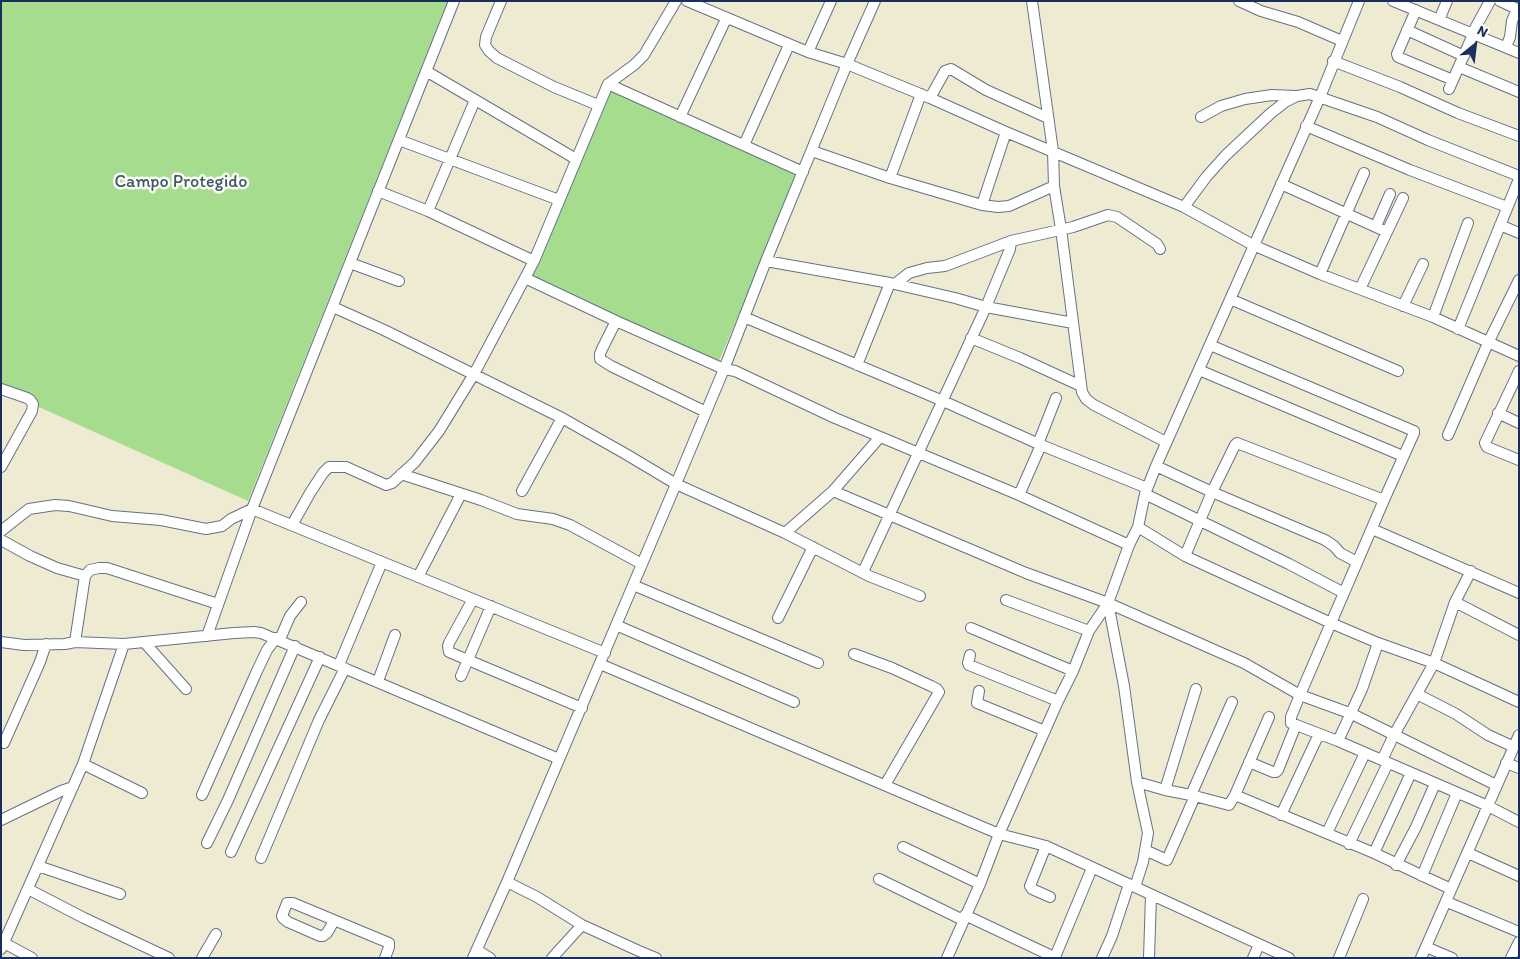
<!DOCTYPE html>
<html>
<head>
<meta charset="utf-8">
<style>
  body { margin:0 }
  #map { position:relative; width:1520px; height:959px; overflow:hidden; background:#efebd3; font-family:Itim,sans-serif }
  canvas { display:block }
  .frame { position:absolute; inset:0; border:2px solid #1b2f5e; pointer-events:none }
  .north { position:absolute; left:1450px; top:20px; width:50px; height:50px; -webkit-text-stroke:4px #fdfcf7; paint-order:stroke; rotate:29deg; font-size:14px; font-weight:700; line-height:20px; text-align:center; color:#1b2f5e }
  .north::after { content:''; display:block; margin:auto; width:18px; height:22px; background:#1b2f5e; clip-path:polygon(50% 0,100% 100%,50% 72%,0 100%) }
</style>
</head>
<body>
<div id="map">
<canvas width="1520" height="959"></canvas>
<div class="frame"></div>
<div class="north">N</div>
</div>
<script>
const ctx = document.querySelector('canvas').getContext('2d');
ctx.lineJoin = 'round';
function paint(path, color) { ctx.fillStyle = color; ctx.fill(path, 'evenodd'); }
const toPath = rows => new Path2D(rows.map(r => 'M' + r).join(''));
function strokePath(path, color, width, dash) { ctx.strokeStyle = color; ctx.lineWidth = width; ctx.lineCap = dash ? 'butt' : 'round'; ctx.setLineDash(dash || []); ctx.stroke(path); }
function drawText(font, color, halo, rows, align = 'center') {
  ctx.font = font + ' Itim,sans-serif'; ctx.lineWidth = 5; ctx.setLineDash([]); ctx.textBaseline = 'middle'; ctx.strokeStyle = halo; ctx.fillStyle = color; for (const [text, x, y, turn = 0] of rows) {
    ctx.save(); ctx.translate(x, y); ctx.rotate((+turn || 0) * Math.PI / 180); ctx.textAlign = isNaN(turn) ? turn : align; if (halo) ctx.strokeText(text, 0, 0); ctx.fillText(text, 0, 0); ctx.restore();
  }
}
paint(toPath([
  [1,1,448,1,248,501,1,390],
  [611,84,802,169,718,363,527,274]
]), '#a6dc8d');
const minor = toPath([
  [501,1,486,37,485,45,489,51,497,58,554,87,598,105],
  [687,1,808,52,847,64,930,98,1006,132,1184,207,1253,245,1320,274,1433,317,1519,356],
  [1032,1,1053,151,1054,186,1061,229,1082,392,1086,399,1094,405,1166,442],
  [1239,1,1261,11,1298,22,1342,41],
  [1393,1,1519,53],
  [1500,1,1517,9,1512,21,1510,37,1506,47],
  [1416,10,1397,54,1398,57,1453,80],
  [1439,20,1447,1],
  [1407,30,1464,56],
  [808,52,831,1],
  [1333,61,1400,87,1458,113,1519,136],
  [1459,67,1519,92],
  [426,71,576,159],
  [608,84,803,172],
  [1449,89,1471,39,1472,34,1490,1],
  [930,98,945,71,951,69,986,90,1048,118],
  [680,117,726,19],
  [1201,117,1221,106,1245,99,1272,95,1296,96],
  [1306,126,1410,170,1507,207],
  [399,140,559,200],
  [744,145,789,45],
  [812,151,890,178,982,205,998,207,1009,206,1054,186],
  [890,178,921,94],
  [1281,184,1387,232],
  [378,191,428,211,534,261],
  [982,205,1006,132],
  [1184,207,1207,176,1226,155,1271,113,1285,102,1297,96,1310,94,1377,117,1428,140,1519,176],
  [428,211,475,100],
  [1500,225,1519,233],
  [1376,226,1390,194],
  [766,261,890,283,955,298,986,307,1073,323],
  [350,263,399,281],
  [1320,274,1364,173],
  [525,278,616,321,724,369,735,371,835,418,1019,495,1129,545],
  [895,284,909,273,927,268,945,266,1011,241,1073,227,1108,215,1117,217,1157,244,1160,249],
  [1360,289,1403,198],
  [1230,299,1398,371],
  [1403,306,1423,264],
  [333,307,384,330,562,418,624,453,676,484,785,533,833,491,880,437],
  [744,317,943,401,1041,445,1147,488],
  [1433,317,1468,223],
  [616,321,602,349,600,354,600,359,611,366,706,412],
  [1458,329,1519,179],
  [971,338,1020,358,1081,386],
  [1210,345,1414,431,1414,433,1384,500,1300,695,1291,717,1291,723,1338,741,1488,806,1519,822],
  [857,365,890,283],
  [1199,370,1398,454],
  [1519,371,1485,443,1487,447,1519,460],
  [1,389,27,398,30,400,33,404,32,411,1,467],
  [1498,413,1519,423],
  [1448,435,1488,343,1519,280],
  [1038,444,1056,398],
  [1156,466,1212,492,1325,540,1334,546,1340,553,1357,562],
  [401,474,481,500,517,514,553,519,570,525,642,564],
  [522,491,562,418],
  [833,491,1026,573,1108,603,1244,663,1300,695,1352,714,1496,785],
  [1145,494,1289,564,1344,593],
  [1019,495,1041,445],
  [292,525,310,493,323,473,329,467,346,467,386,485,392,483,415,462,439,431,474,374,534,261,608,84,634,65,644,55,676,1],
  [1138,527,1185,556,1331,623,1378,643,1434,663,1519,702],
  [1372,529,1519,593],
  [1,531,29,509,55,505,69,506,112,516,161,520,206,529,222,526,231,519,252,509,605,653],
  [785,533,869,576,920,596],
  [1,540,30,556,57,568,85,576,75,642],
  [1185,556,1212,492,1235,445,1237,443,1384,500],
  [863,572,986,307,1010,249,1011,241],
  [85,576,90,570,99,568,107,568,218,604],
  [418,577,461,494],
  [633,585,818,663],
  [473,599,449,643,448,646,449,652,582,708],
  [1006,600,1089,631],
  [1455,602,1519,635],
  [1108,603,1124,686,1137,782,1148,833,1143,862,1135,887],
  [778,618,813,547],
  [616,625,794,702],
  [971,628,1073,671],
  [207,636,252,509,454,1],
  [280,639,290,616,301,602],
  [1,642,24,645,65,644,75,642,124,644,234,633,254,632,261,633,559,759],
  [145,643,186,689],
  [854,654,892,668,931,686,937,689,939,692,885,785],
  [970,655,968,663,969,665,1058,701],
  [600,664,999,834,1046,846,1289,958],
  [339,665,382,562],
  [461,676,491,606],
  [378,681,395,635],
  [979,691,977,703,1045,731],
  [1417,694,1456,714,1488,735,1514,747],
  [1338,741,1362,689,1378,643],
  [4,743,40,662,46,644],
  [1382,760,1394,735,1434,663,1455,602,1471,571],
  [1249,762,1273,772,1276,772,1278,770,1296,725],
  [1506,763,1519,768],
  [83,764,142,793],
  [1137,782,1165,790,1191,795,1229,805,1235,795,1269,717],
  [1165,790,1196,689],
  [202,795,257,671,267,650,276,638],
  [1191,795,1232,702],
  [1235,795,1374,853,1451,889],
  [1281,815,1319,734],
  [1,820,61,791,73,787],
  [1327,833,1365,753],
  [207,843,228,800,295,646],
  [1349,844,1388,763],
  [1046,846,1030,886,1032,889,1050,897],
  [903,847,980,884],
  [1145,850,1167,860,1195,796],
  [231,852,320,657],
  [1374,853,1411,773],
  [1468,853,1519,876],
  [261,858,319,720,345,668],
  [1396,865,1416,827,1435,784],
  [38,866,120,894],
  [1422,876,1457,793],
  [879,879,963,920],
  [507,882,537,897,582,925,639,951,656,958],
  [28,889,84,918,169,958],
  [1447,902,1519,932],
  [965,915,1056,958],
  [334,921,327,933,323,936,320,936,288,922,283,918,282,916,287,903,293,903,389,943,389,947,385,958],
  [4,943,32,958],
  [1426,947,1452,958],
  [1,949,83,764,124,644],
  [477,950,490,958],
  [1055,957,1092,868],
  [202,958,216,934],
  [473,958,507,882,676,484,724,369,766,261,847,64,875,1],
  [552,958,582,925],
  [947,958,980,884,999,834,1058,701,1073,671,1089,631,1108,603,1129,545,1138,527,1145,494,1156,466,1320,97,1359,1],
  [1102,958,1112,936,1129,884],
  [1149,958,1151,895],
  [1253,958,1259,945],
  [1339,958,1363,899],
  [1421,958,1519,735],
  [1511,958,1519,942]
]);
strokePath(minor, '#657187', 12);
strokePath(minor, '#fff', 10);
drawText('18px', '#3e5a6a', '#fdfcf7', [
  ["Campo Protegido",181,182]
]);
</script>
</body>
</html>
